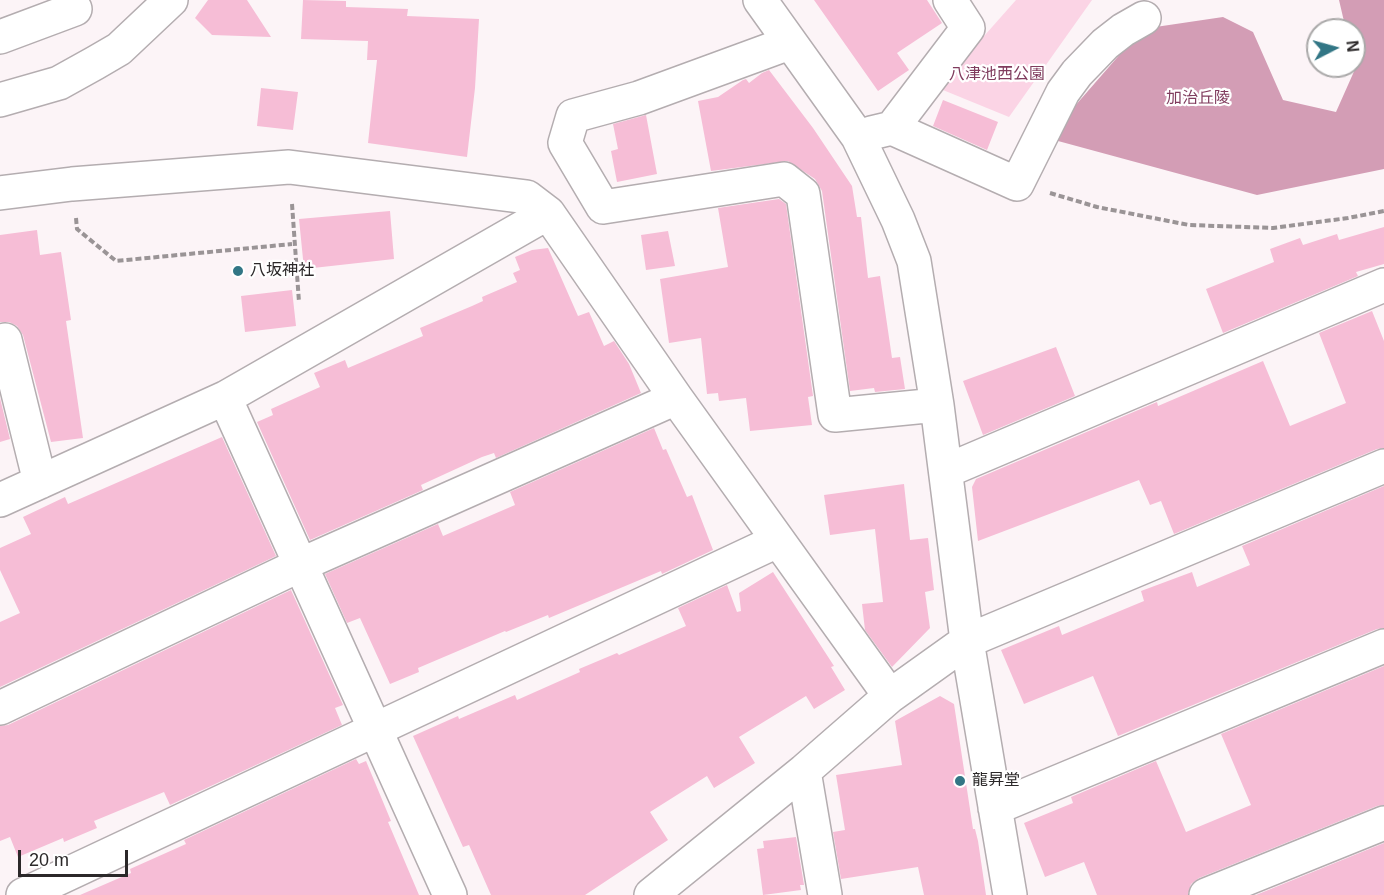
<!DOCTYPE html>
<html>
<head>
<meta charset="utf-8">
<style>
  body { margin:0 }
  #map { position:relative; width:1384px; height:895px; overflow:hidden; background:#fcf4f7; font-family:Helvetica,sans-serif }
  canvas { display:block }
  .north { position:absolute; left:1306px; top:18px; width:60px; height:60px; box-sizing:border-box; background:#fff; border:2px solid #aaa9a9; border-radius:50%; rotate:84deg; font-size:16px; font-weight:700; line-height:24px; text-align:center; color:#2b2829 }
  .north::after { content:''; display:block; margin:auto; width:21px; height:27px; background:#327685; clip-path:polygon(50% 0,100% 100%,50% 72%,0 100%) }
  .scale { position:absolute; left:18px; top:850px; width:110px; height:27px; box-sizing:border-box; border:3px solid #2b2829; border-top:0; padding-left:8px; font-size:18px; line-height:21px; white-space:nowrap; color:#2b2829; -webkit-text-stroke:4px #fff; paint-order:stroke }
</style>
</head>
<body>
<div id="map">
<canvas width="1384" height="895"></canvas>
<div class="north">N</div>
<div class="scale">20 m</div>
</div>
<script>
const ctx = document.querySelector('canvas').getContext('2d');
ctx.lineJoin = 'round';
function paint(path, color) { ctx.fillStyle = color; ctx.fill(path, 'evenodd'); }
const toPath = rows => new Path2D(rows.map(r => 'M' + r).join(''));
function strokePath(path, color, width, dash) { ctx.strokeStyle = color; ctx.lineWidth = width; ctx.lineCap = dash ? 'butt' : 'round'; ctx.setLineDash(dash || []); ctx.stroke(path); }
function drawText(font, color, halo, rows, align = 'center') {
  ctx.font = font + ' Helvetica,"Noto Sans JP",sans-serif'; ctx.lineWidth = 4.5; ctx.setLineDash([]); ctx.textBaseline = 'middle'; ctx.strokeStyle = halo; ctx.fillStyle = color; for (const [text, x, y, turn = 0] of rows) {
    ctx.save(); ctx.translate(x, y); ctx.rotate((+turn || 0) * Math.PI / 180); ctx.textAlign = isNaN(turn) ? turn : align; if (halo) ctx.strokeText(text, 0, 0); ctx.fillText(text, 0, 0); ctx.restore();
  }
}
paint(toPath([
  [1016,0,1092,0,1009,117,938,88]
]), '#fbd4e5');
paint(toPath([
  [1339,0,1384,0,1384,169,1257,195,1047,138,1142,29,1223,17,1253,32,1283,100,1336,112,1356,67,1354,30,1346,30]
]), '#d39db5');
paint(toPath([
  [208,0,247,0,271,37,212,35,195,18],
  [303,0,346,1,346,7,408,9,407,16,479,19,475,88,467,157,368,143,377,60,367,60,368,41,301,39],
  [814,0,927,0,942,23,897,53,909,70,878,91],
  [769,70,813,128,852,186,857,217,861,217,868,278,880,276,892,358,900,357,905,389,875,392,874,388,850,391,822,191,815,179,788,161,711,171,698,101,718,97,743,80,746,79,749,83,762,73],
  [261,88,298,92,293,130,257,126],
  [943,100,998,122,987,150,933,126],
  [646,115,657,174,617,182,611,151,618,149,613,124],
  [779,199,786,204,813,396,808,397,812,425,750,431,746,398,719,401,718,393,707,394,701,338,669,343,660,279,728,267,718,208],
  [390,211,394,259,304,269,299,219],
  [1384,227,1384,264,1356,272,1358,276,1223,333,1206,289,1274,262,1270,249,1300,238,1303,245,1337,234,1339,240],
  [37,230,40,255,61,252,71,320,66,321,83,438,51,442,23,335,17,326,9,322,0,322,0,235],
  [668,231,675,266,646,270,641,235],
  [548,248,578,316,589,312,604,346,614,341,629,364,641,393,496,458,494,453,482,457,421,485,423,490,310,540,257,422,273,415,271,409,320,387,314,373,345,360,348,368,423,336,420,328,472,306,483,301,482,297,517,282,513,273,520,270,515,257,532,250],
  [292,290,296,326,245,332,241,296],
  [1372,311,1384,341,1384,448,1377,449,1174,534,1161,501,1150,505,1139,480,978,541,972,487,976,479,1157,402,1158,406,1263,361,1290,426,1346,403,1319,333],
  [1056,347,1075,396,983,435,963,381],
  [0,398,10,439,0,442],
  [654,428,663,450,666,449,687,497,692,495,713,550,662,574,661,571,549,618,548,615,506,632,505,631,418,668,419,672,390,684,360,618,347,623,325,574,438,524,443,536,515,505,510,492],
  [222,437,276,556,0,687,0,622,20,613,0,570,0,548,31,534,23,517,65,497,68,504],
  [904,484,910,540,928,538,934,590,925,592,930,628,892,667,865,630,862,604,883,602,875,529,830,535,824,495],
  [1384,486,1384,628,1377,629,1118,736,1093,676,1024,704,1001,650,1059,626,1062,635,1144,601,1141,591,1192,572,1197,587,1250,565,1242,546],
  [773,572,834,666,831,667,845,690,814,709,806,696,739,737,755,763,714,788,707,776,650,812,668,840,585,895,491,895,469,845,463,847,413,736,458,716,459,719,515,695,517,700,580,672,579,669,617,653,619,655,686,626,678,608,727,585,737,612,741,611,739,593],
  [291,590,343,705,335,708,342,725,170,805,164,792,94,821,97,828,64,842,63,838,18,857,10,837,0,841,0,726,8,725],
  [1384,666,1384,805,1377,806,1199,878,1191,884,1188,895,1097,895,1084,862,1045,877,1024,823,1073,803,1071,797,1156,761,1186,832,1251,805,1221,734],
  [940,696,954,704,973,829,975,829,978,841,986,895,924,895,918,867,841,879,833,832,845,830,836,775,902,765,895,721],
  [356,759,359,764,366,761,391,821,388,822,419,895,80,895,131,873,130,869,186,844,184,840],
  [796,837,804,885,800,885,801,890,763,895,757,849,764,848,763,841],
  [1384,843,1384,895,1256,895]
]), '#f6bdd6');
const minor = toPath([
  [760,0,858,137,898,220,914,261,937,405,967,641,1010,895],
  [0,37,75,9],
  [789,43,639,98,573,116,565,143,603,207,784,179,803,194,835,415,937,405],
  [0,100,59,83,95,63,119,49,171,0],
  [892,128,1017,184,1063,92,1077,73,1105,44,1123,30,1144,18],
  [871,133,892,128,968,28,950,0],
  [0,193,72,184,289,167,527,197,548,213,676,398,890,696],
  [0,342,5,340,40,482],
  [225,398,450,895],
  [946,471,1384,285],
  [0,500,225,398,548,213],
  [0,708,300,565,676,398],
  [804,771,825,895],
  [995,808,1384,646],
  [23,895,777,541],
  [651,895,804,771,890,696,967,641,1384,466],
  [1206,895,1384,823]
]);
strokePath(minor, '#b4adb0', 36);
strokePath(toPath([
  [1050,193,1097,207,1189,225,1273,228,1348,218,1384,211],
  [292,204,299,302],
  [76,218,77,229,116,261,292,244]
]), '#9a9496', 4, [6, 3]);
strokePath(minor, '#fff', 33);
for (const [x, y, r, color] of [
  [238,271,6,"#327685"],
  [960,781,6,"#327685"]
]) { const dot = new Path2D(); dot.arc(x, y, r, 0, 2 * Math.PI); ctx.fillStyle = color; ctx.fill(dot); strokePath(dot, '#fff', 2); }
drawText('16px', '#803c5e', '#fff', [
  ["八津池西公園",997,75],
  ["加治丘陵",1198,99]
]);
drawText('16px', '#2b2829', '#fff', [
  ["八坂神社",250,271],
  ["龍昇堂",972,781]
], 'left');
</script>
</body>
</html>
